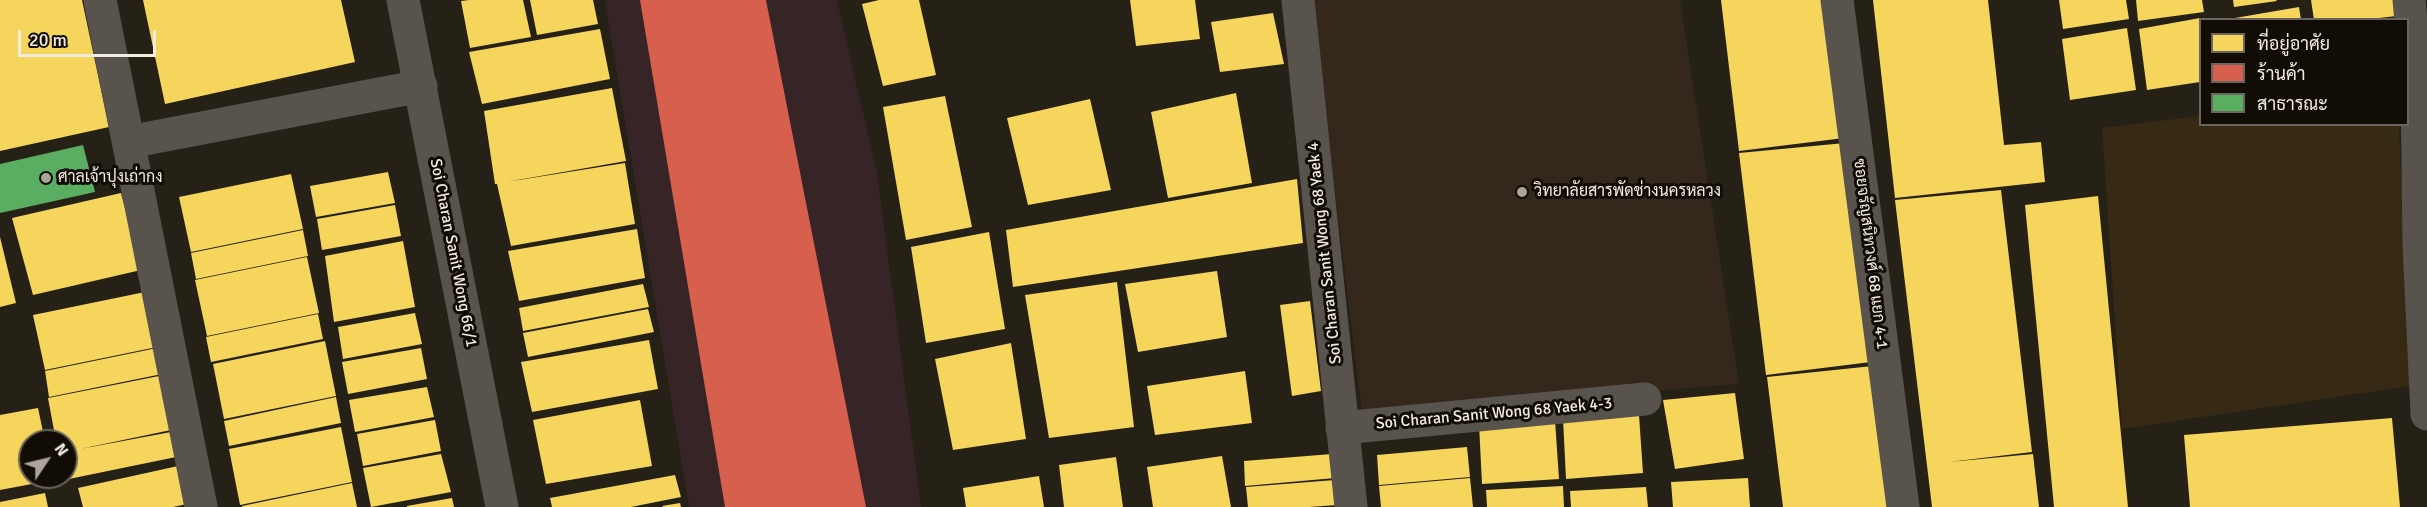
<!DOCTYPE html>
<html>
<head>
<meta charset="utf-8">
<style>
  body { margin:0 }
  #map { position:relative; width:2427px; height:507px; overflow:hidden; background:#262117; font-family:Signika,Sarabun,sans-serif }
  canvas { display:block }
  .legend { position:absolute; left:2199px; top:18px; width:210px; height:108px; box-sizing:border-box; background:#110c06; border:2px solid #6b655d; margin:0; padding:8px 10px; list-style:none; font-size:18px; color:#f2ebe0 }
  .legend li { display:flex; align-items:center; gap:12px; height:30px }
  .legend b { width:30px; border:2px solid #6b655d }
  .north { position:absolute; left:18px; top:429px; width:60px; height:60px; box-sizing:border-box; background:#110c06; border:2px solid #6b655d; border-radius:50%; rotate:55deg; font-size:16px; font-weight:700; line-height:24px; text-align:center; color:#f2ebe0 }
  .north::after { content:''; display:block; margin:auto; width:21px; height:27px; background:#aba49a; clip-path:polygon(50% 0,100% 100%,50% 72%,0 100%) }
  .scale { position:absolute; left:18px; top:30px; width:138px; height:27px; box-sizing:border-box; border:3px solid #f2ebe0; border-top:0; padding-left:8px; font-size:18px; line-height:21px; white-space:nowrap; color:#f2ebe0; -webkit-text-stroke:4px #110c06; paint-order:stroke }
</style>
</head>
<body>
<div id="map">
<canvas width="2427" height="507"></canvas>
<ul class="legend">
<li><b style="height:16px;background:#f6d55c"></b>ที่อยู่อาศัย</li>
<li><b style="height:16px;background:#d6604d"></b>ร้านค้า</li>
<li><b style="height:16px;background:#5aae61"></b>สาธารณะ</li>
</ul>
<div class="north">N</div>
<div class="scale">20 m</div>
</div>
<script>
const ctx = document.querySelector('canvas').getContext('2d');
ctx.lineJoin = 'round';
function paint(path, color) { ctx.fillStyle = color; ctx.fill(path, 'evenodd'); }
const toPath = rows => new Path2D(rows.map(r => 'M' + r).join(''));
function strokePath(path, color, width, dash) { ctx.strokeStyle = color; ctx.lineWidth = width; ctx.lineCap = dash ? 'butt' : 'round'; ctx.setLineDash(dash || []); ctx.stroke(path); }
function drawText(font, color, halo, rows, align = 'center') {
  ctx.font = font + ' Signika,Sarabun,sans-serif'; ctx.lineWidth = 6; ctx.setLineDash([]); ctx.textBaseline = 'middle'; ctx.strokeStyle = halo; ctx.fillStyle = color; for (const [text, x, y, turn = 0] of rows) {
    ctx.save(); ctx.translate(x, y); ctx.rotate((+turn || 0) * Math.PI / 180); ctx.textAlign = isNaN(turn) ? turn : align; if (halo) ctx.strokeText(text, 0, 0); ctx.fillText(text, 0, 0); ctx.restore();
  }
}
paint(toPath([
  [605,0,837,0,877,173,921,507,689,507]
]), '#362426');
paint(toPath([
  [2200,116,2200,124,2399,125,2410,386,2122,429,2102,128]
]), '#362a14');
paint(toPath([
  [1312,0,1680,0,1739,384,1362,414]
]), '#34271b');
paint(toPath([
  [0,0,82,0,109,127,0,151],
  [143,0,341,0,355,62,165,104],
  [469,0,523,0,531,37,470,48,461,1],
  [530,0,593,0,598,24,537,35],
  [879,0,919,0,936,75,883,86,862,4],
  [1130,0,1195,0,1200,39,1136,46],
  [1721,0,1828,0,1844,138,1739,151],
  [1873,0,1988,0,2004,145,2041,142,2045,182,1895,198],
  [2059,0,2126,0,2129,19,2063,29],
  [2136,0,2202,0,2204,12,2138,21],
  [2233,0,2276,0,2277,1,2234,7],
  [2311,0,2395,0,2397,16,2360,20,2314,20],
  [2299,7,2301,20,2236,20,2235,18],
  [1273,13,1284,64,1220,72,1211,22],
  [2200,18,2200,82,2147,90,2139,29],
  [2127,28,2136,90,2070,100,2062,39],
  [600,29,610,79,482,104,469,52],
  [612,88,626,161,506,182,625,163,635,224,511,246,497,184,495,184,484,111],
  [1236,93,1252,183,1168,198,1151,112],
  [945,96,972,227,906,240,883,107],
  [1090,99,1111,190,1028,205,1007,118],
  [1845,143,1871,362,1766,375,1739,153],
  [388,172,395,203,316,217,310,186],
  [291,174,303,229,191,252,179,197],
  [1297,179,1303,243,1013,287,1006,230],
  [2001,190,2032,452,1949,462,2033,454,2039,507,1932,507,1895,200],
  [121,193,141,270,33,295,12,218],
  [2098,196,2128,507,2054,507,2025,205],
  [395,205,401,236,322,250,317,219],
  [637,229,645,278,519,301,508,251],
  [303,230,308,256,196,279,191,253],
  [989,232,1005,329,926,343,911,247],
  [0,237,16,303,0,307],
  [403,241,415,307,334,322,325,256],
  [307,257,319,313,207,336,195,280],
  [1217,271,1227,337,1138,352,1125,284],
  [1117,282,1134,427,1049,438,1025,295],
  [643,284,649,307,523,331,519,308],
  [145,292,157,347,45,370,33,315],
  [1310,301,1321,391,1292,396,1280,305],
  [648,309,654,332,528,357,523,333],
  [415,313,422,344,343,359,338,327],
  [318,314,323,339,211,362,206,337],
  [649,340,658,389,532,412,521,362],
  [325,341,336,396,224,419,213,364],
  [1011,343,1026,439,953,450,935,359],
  [157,348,162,374,49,397,45,371],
  [421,348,427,379,348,394,342,362],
  [1873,366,1889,507,1783,507,1767,377],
  [1245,371,1252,423,1155,435,1147,386],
  [159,376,171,430,80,449,171,432,176,457,64,480,64,477,66,477,66,441,56,441,48,398],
  [427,387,434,417,355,432,349,400],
  [1735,393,1744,459,1675,469,1663,400],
  [336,397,341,423,229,446,224,421],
  [640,400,652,466,546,484,533,420],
  [38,408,45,441,30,441,30,477,53,477,53,480,0,490,0,415],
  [1639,415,1643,473,1566,479,1563,419],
  [2392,418,2400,507,2190,507,2184,435],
  [435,420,441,451,363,466,357,434],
  [1555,420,1559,479,1482,484,1479,424],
  [341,427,352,482,240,505,229,449],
  [1467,447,1470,477,1379,485,1377,455],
  [441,454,451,492,371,507,363,468],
  [1332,454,1335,478,1245,486,1244,461],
  [1222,456,1231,507,1153,507,1147,467],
  [1116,457,1123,507,1064,507,1059,465],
  [178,466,187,504,173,507,83,507,78,488],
  [675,475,681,497,631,507,552,507,550,498],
  [1039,476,1044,507,966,507,963,488],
  [1470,478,1473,507,1381,507,1379,486],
  [1748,478,1750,507,1673,507,1671,482],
  [1335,480,1337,505,1309,507,1248,507,1246,487],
  [352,483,357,507,242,507,242,506],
  [1563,486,1564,507,1487,507,1486,490],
  [1646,487,1648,507,1571,507,1570,491],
  [45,493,48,507,0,507,0,502],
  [452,498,454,507,407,507,407,506],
  [680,503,681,507,663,507,662,506]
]), '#f6d55c');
paint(toPath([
  [640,0,766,0,866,507,725,507]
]), '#d6604d');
paint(toPath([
  [83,145,95,192,0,213,0,164]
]), '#5aae61');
strokePath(toPath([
  [100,0,201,507],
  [403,0,502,507],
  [1298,0,1351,507],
  [1837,0,1903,507],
  [2409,0,2417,87,2419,244,2427,414],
  [129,142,421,86],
  [1342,428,1645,399]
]), '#58544d', 33);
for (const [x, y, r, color] of [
  [46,178,6,"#aba49a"],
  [1522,192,6,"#aba49a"]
]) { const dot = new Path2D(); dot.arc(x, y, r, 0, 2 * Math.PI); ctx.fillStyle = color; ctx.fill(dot); strokePath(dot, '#110c06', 2); }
drawText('16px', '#f2ebe0', '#110c06', [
  ["ศาลเจ้าปุงเถ่ากง",58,178],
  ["วิทยาลัยสารพัดช่างนครหลวง",1534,192]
], 'left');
drawText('16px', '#f2ebe0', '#110c06', [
  ["Soi Charan Sanit Wong 66/1",453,253,79],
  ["Soi Charan Sanit Wong 68 Yaek 4",1325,253,-96],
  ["ซอยจรัญสนิทวงศ์ 68 แยก 4-1",1870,254,83],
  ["Soi Charan Sanit Wong 68 Yaek 4-3",1494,414,-5]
]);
</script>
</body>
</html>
